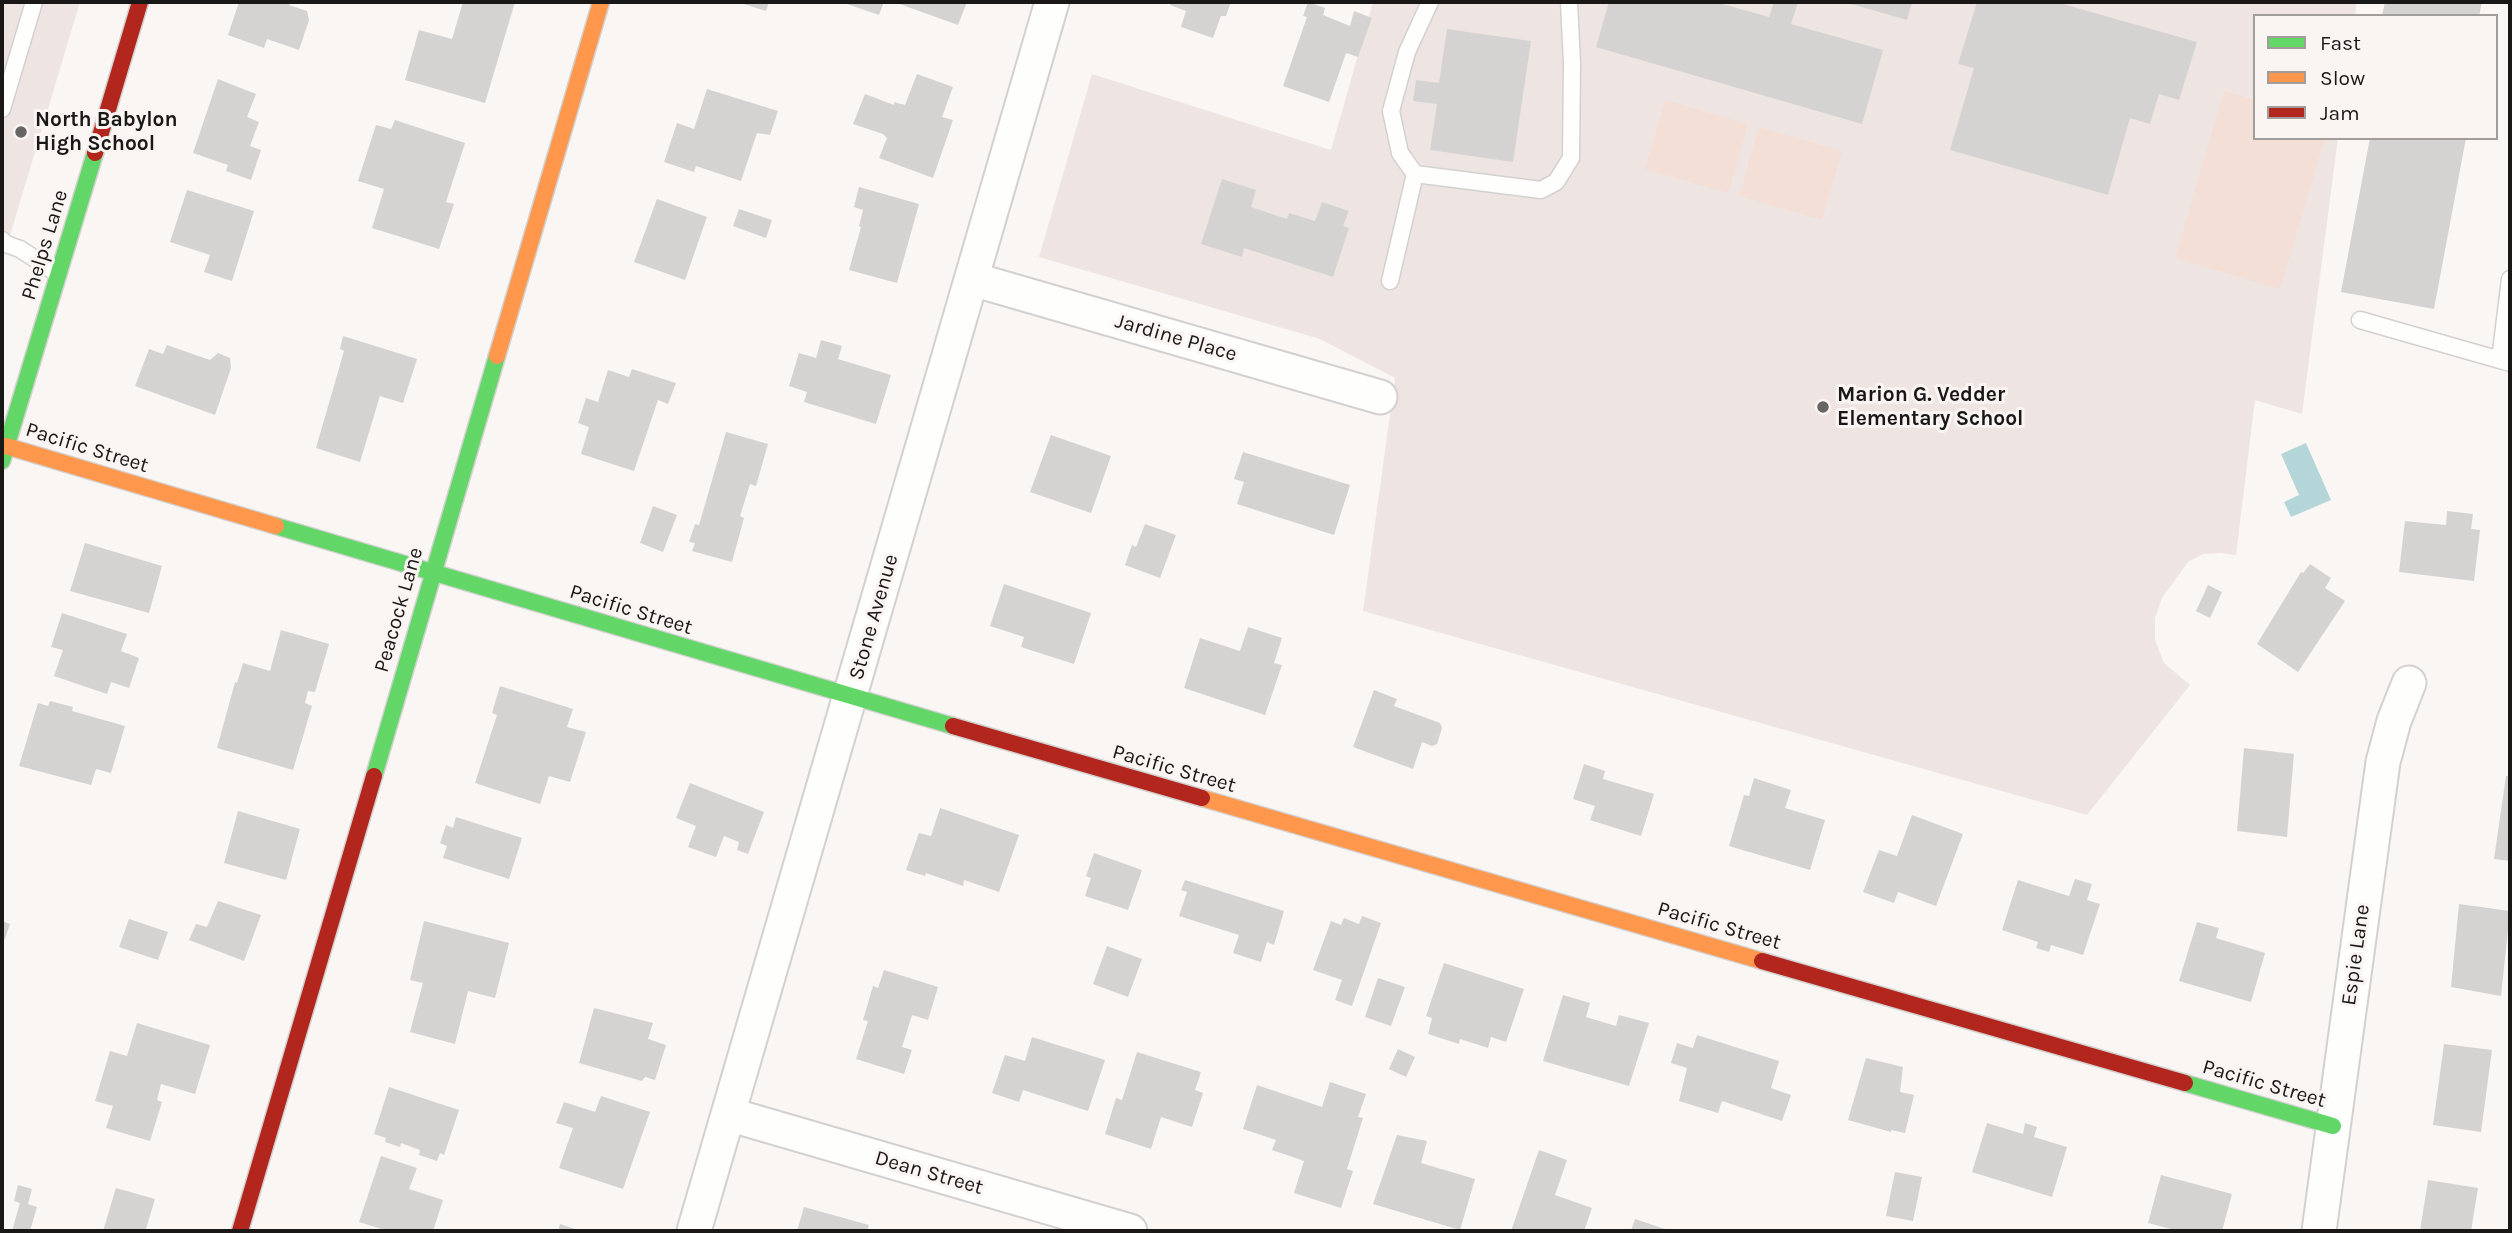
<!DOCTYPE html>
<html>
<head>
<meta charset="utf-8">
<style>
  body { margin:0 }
  #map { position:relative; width:2512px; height:1233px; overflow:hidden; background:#f9f6f4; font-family:Karla,sans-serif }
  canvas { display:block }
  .frame { position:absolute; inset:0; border:4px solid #191817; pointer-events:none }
  .legend { position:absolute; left:2253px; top:14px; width:245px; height:126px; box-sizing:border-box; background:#faf5f3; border:2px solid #a09d9b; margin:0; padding:9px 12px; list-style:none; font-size:21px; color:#191817 }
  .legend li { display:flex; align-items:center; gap:14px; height:35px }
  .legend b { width:35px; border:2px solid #a09d9b }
</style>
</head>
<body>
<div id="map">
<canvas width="2512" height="1233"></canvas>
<div class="frame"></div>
<ul class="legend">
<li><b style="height:9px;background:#63d668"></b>Fast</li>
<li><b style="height:9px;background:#ff974d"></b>Slow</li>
<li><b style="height:9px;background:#b3261e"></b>Jam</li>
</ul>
</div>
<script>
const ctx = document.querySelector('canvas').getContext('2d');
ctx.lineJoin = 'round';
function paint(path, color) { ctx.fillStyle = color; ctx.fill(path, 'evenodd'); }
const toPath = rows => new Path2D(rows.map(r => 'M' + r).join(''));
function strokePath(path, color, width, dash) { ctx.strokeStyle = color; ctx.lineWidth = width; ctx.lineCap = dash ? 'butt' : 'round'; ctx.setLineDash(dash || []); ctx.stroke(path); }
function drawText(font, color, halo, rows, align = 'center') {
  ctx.font = font + ' Karla,sans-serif'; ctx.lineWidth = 6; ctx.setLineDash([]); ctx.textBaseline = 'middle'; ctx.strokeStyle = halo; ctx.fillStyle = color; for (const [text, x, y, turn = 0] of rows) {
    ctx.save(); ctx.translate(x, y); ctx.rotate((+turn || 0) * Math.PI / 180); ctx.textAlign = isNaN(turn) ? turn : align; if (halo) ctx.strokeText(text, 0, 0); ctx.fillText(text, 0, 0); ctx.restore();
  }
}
paint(toPath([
  [2,2,80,2,2,262],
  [1373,2,2357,2,2355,16,2255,16,2255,138,2338,138,2302,414,2255,400,2236,555,2220,553,2203,554,2188,562,2162,598,2155,618,2155,640,2164,663,2190,685,2087,815,1363,611,1395,378,1320,339,1039,257,1092,74,1331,150]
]), '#eee5e2');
paint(toPath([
  [2224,91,2255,100,2255,138,2325,138,2280,289,2175,258],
  [1665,100,1748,124,1728,193,1645,169],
  [1759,127,1842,151,1822,220,1739,196]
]), '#f4dfd6');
paint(toPath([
  [2306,443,2331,500,2291,517,2284,502,2299,495,2281,454]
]), '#b5d6d8');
paint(toPath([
  [239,2,290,2,289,5,307,11,309,20,299,50,267,39,264,48,228,35],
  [463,2,515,2,485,103,405,80,419,30,452,39],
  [737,2,769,2,766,11],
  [841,2,884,2,879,15],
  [894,2,967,2,958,25],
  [1172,2,1231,2,1226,16,1221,16,1213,38,1181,27,1186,11,1170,5],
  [1308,2,1325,8,1323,15,1350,26,1354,11,1372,18,1358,57,1346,53,1329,102,1283,86,1307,17,1303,16],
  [1609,2,1715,2,1769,17,1774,2,1798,2,1791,24,1883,50,1862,124,1596,47],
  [1844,2,1912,2,1907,20],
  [1977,2,2056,2,2197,42,2179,100,2159,94,2150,124,2130,118,2108,195,1950,150,1974,68,1958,64],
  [2385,2,2482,2,2479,16,2382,16],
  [1447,29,1531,41,1513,162,1430,150,1437,104,1413,101,1416,80,1439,83],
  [917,74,953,87,942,117,953,120,933,178,879,158,887,138,883,134,853,124,865,94,894,105,894,102,905,105],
  [218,79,256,94,247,117,259,122,250,146,261,150,251,180,226,171,228,165,193,153],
  [707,89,778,111,770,135,757,133,741,181,696,166,694,172,664,162,677,123,694,129],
  [395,120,465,143,446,202,454,204,439,249,372,228,384,189,358,181,376,125,391,129],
  [2370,138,2466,138,2434,309,2341,292],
  [1222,179,1256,190,1251,207,1287,219,1289,213,1315,221,1322,202,1349,211,1343,226,1349,228,1333,277,1244,248,1242,257,1201,244],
  [859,187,919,204,897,283,849,270,861,227,859,226,863,210,854,207],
  [187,190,254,211,232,281,204,272,210,255,170,242],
  [657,199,707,217,685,280,634,262],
  [739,209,772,220,766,238,733,226],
  [343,336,417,359,403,403,380,396,360,462,316,448,344,351,340,349],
  [821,340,842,346,838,359,891,375,876,424,804,402,807,392,789,386,799,353,816,358],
  [167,345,210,360,218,353,230,358,231,368,215,415,135,386,149,349,163,354],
  [632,369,676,383,668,404,658,400,634,471,581,454,589,427,578,423,586,398,598,402,608,370,629,377],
  [726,432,768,444,756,486,750,484,740,516,744,518,732,562,692,551,695,543,689,542,695,524,699,525],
  [1051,435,1111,456,1091,513,1030,492],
  [1243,452,1350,485,1334,535,1237,504,1244,482,1234,479],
  [653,506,677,515,663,552,640,543],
  [2447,511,2473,514,2471,529,2480,530,2474,581,2399,572,2405,521,2446,525],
  [1145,524,1176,535,1160,578,1125,565,1132,545,1136,547],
  [85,543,162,566,149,613,70,591],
  [2310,564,2331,578,2325,588,2345,601,2298,672,2257,644,2301,572,2303,573],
  [1004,584,1091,613,1074,664,1021,647,1024,637,990,626],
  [2208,585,2222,592,2210,618,2196,611],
  [62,613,127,634,121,651,139,658,129,688,111,682,107,694,54,676,63,650,51,647],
  [1248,627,1282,638,1274,663,1282,665,1265,715,1184,688,1200,638,1240,651],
  [281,630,329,644,315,692,308,691,305,703,312,706,293,770,217,748,235,682,237,683,243,663,270,671],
  [500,686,573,709,567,727,586,732,570,782,549,776,540,804,475,783,497,715,492,713],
  [1374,690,1397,699,1394,706,1440,723,1442,728,1437,744,1432,746,1422,742,1413,769,1353,747],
  [50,701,73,707,72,711,125,726,111,773,96,769,91,785,19,766,38,703,48,706],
  [2244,748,2294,754,2287,837,2237,831],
  [1584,764,1605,771,1603,779,1654,794,1641,836,1590,820,1595,806,1573,799],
  [2506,776,2510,776,2510,861,2494,859],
  [1754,778,1791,790,1785,808,1825,820,1810,870,1729,846,1744,795,1749,796],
  [690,783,764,812,748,854,737,850,739,842,724,836,716,857,688,847,696,826,676,818],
  [940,808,1019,835,999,892,964,880,963,886,926,873,925,876,906,870,919,833,931,836],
  [238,811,300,829,286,880,224,863],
  [1912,815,1963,834,1936,906,1898,892,1894,903,1863,892,1879,850,1897,856],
  [456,817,522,838,509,879,443,858,447,846,440,843,446,825,453,828],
  [1094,853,1142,870,1128,910,1085,896,1091,878,1086,876],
  [2075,879,2092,884,2087,900,2100,904,2083,955,2051,945,2049,952,2036,948,2038,942,2002,930,2018,880,2069,896],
  [1185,880,1284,911,1274,945,1267,942,1261,962,1233,953,1239,935,1179,916,1187,892,1181,890],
  [218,901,261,915,244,961,189,940,196,924,207,927],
  [2459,904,2510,911,2501,996,2451,987],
  [1362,916,1381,923,1352,1006,1335,1000,1342,980,1313,970,1331,921,1341,925,1344,918,1359,924],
  [129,919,168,932,158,960,119,947],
  [2,921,10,924,5,939,2,938],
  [424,921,509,943,495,998,468,991,455,1044,410,1032,423,983,410,980],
  [2197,922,2219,928,2216,938,2265,953,2251,1002,2179,981],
  [1107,946,1142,959,1128,997,1093,984],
  [1444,963,1524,989,1506,1042,1491,1037,1488,1048,1460,1039,1459,1044,1428,1034,1432,1018,1426,1016],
  [884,970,938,987,928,1020,912,1015,902,1047,912,1050,904,1074,856,1059,868,1021,863,1020,873,986,878,988],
  [1378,978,1405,987,1391,1026,1365,1017],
  [1563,995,1590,1003,1586,1017,1616,1026,1619,1015,1649,1023,1629,1086,1543,1061],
  [594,1008,653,1023,648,1039,666,1045,655,1080,645,1077,642,1081,579,1063],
  [137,1023,210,1045,195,1094,161,1084,157,1100,162,1102,150,1141,106,1128,113,1106,95,1101,110,1051,127,1056],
  [1697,1035,1779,1061,1771,1088,1791,1095,1782,1121,1722,1101,1718,1113,1679,1101,1687,1068,1671,1063,1677,1043,1693,1048],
  [1032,1037,1105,1060,1088,1111,1023,1090,1019,1102,992,1093,1005,1055,1025,1061],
  [2444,1044,2492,1050,2481,1132,2433,1125],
  [1398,1049,1415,1057,1406,1077,1389,1069],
  [1137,1052,1201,1072,1195,1090,1203,1093,1192,1127,1161,1117,1151,1149,1105,1134,1116,1098,1122,1100],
  [1866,1058,1903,1067,1900,1092,1914,1095,1905,1133,1891,1130,1891,1132,1848,1120],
  [1330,1082,1366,1094,1358,1117,1363,1118,1347,1169,1353,1171,1341,1208,1294,1193,1304,1161,1272,1150,1276,1140,1243,1129,1257,1085,1322,1107],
  [389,1087,459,1110,444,1155,440,1153,437,1161,419,1155,420,1150,401,1143,400,1147,385,1142,386,1138,374,1134],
  [601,1096,650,1112,623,1189,559,1168,573,1128,556,1123,564,1102,595,1112],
  [1987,1123,2023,1134,2025,1123,2037,1127,2034,1137,2067,1147,2052,1197,1972,1172],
  [1397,1135,1427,1141,1421,1163,1475,1179,1460,1230,1373,1204],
  [1539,1150,1567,1160,1555,1195,1592,1208,1584,1231,1511,1231],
  [381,1156,417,1168,409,1189,443,1200,433,1231,388,1231,359,1222],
  [1895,1172,1922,1177,1913,1221,1886,1216],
  [2161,1175,2232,1194,2222,1231,2179,1231,2148,1223],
  [2428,1180,2478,1188,2471,1231,2420,1231],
  [18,1185,32,1189,28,1204,37,1207,30,1231,12,1231,20,1203,14,1201],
  [116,1188,155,1199,146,1229,152,1231,103,1231],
  [804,1207,869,1225,867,1231,797,1231],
  [1635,1219,1671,1231,1631,1231],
  [560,1224,581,1231,558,1231]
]), '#d5d3d2');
const lane = toPath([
  [1430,2,1407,52,1391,111,1400,153,1415,174,1541,190,1556,182,1571,158,1572,63,1569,2],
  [2,109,34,2],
  [2,240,6,244,20,249,58,274],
  [1390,281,1415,174],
  [2360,320,2500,360],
  [2510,363,2500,360,2510,279]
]);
const street = toPath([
  [972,279,1380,397],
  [728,1114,1130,1231],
  [694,1231,1052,2],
  [2319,1231,2383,762,2394,721,2409,683]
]);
const fast = toPath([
  [2,461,95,153],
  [276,526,953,726],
  [374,776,497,356],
  [2185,1083,2333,1126]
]);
const slow = toPath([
  [497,356,601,2],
  [6,446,276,526],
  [1202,798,1762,961]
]);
const jam = toPath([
  [95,153,140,2],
  [953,726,1202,798],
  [1762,961,2185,1083],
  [240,1231,374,776]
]);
strokePath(lane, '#d3d1d0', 19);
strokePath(street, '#d3d1d0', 37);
strokePath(fast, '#d3d1d0', 19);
strokePath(slow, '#d3d1d0', 19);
strokePath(jam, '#d3d1d0', 19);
strokePath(lane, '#fefefd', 16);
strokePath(street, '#fefefd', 33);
strokePath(fast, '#63d668', 16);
strokePath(slow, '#ff974d', 16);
strokePath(jam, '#b3261e', 16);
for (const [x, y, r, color] of [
  [21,132,7,"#676664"],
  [1823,407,7,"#676664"]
]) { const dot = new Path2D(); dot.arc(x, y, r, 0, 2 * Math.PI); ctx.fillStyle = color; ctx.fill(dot); strokePath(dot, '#faf5f3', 2.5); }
drawText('bold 21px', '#191817', '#faf5f3', [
  ["North Babylon",35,120],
  ["High School",35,144],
  ["Marion G. Vedder",1837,395],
  ["Elementary School",1837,419]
], 'left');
drawText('21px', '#191817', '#faf5f3', [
  ["Phelps Lane",45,245,-73],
  ["Jardine Place",1176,338,16],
  ["Pacific Street",87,448,17],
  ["Peacock Lane",399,610,-74],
  ["Pacific Street",631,610,17],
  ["Stone Avenue",874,617,-74],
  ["Pacific Street",1174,769,16],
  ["Pacific Street",1719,926,16],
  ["Espie Lane",2356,955,-82],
  ["Pacific Street",2264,1084,16],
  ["Dean Street",929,1173,16]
]);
</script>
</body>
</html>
